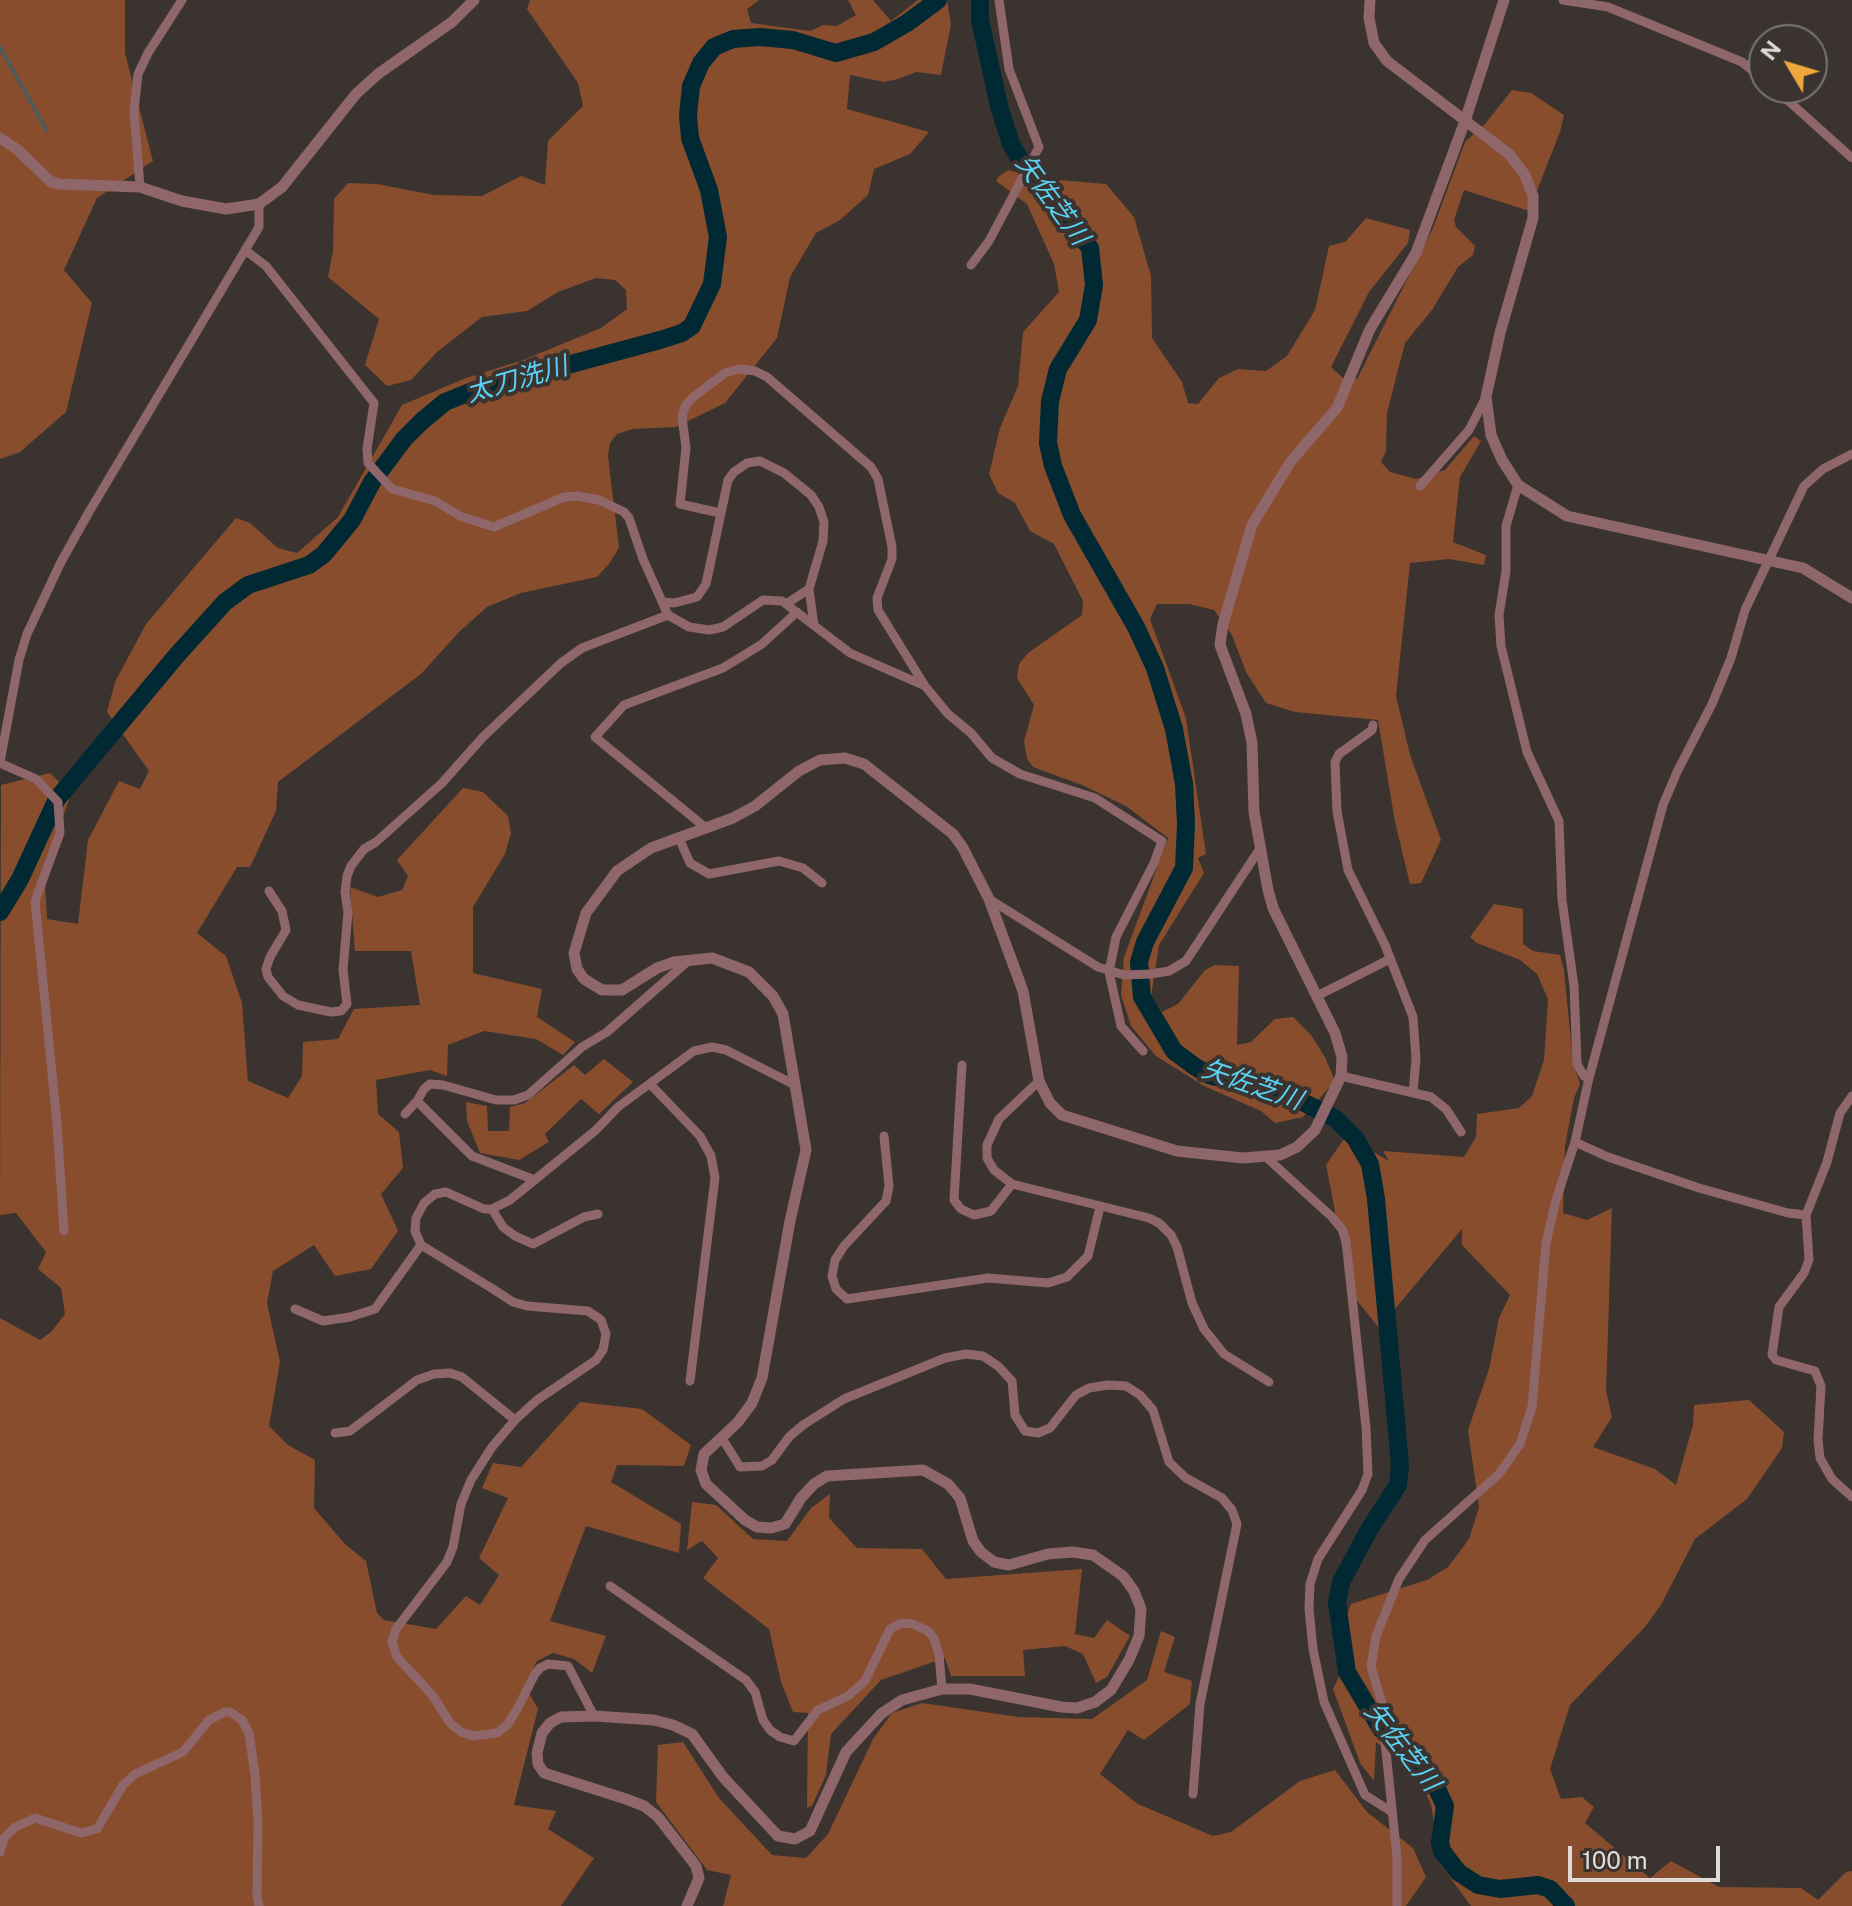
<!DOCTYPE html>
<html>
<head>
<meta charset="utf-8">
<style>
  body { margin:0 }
  #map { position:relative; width:1852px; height:1906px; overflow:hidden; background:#3a332f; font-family:"Public Sans",sans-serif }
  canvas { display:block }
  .north { position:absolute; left:1748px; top:24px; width:80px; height:80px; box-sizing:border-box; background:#3a332f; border:2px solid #7c7673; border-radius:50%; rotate:308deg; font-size:22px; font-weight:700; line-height:32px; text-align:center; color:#e0dbd9 }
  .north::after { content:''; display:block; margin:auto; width:28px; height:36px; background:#efa73d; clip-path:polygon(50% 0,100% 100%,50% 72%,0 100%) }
  .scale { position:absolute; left:1568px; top:1846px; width:152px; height:36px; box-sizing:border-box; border:4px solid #e0dbd9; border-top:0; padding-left:10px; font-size:24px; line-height:28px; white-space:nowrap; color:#e0dbd9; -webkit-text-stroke:6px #3a332f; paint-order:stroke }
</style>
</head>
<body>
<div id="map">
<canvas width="1852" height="1906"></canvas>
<div class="north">N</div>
<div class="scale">100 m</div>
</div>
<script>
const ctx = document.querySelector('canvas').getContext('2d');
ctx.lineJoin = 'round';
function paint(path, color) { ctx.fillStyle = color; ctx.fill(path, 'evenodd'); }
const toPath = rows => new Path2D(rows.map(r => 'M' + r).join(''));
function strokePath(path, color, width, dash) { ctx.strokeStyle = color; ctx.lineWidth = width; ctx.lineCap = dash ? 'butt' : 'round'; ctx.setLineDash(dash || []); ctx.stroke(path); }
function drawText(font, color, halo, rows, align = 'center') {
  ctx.font = font + ' "Public Sans","Noto Sans JP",sans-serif'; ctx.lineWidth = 8; ctx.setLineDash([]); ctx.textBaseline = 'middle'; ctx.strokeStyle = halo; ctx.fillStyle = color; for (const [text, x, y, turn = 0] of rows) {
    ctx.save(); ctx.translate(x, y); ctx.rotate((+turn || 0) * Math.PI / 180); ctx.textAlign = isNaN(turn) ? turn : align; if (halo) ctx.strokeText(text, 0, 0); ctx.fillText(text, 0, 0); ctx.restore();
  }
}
paint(toPath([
  [0,0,125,0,125,53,153,161,97,198,64,270,92,303,66,412,20,452,0,459],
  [530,0,759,0,747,9,751,23,810,31,823,25,837,26,856,15,848,0,873,0,891,21,918,0,947,0,951,24,941,75,916,72,898,79,884,82,850,75,847,109,929,132,910,154,874,169,868,195,840,220,816,233,790,277,777,338,725,403,676,427,633,429,617,434,610,443,608,456,619,548,609,564,597,577,521,593,487,607,459,632,421,674,278,782,276,811,250,867,237,867,197,933,226,956,242,1003,248,1081,288,1098,302,1076,303,1042,338,1039,354,1009,420,1005,411,951,355,951,350,887,378,897,402,890,408,876,397,860,463,788,483,792,508,816,511,833,505,854,473,907,473,973,542,989,537,1017,575,1042,563,1055,536,1039,484,1031,448,1045,447,1076,430,1070,376,1080,378,1114,399,1132,403,1168,381,1194,398,1231,371,1269,335,1276,314,1245,273,1271,267,1303,280,1362,269,1426,288,1445,315,1460,314,1508,345,1544,366,1561,377,1613,384,1620,436,1629,466,1596,480,1605,499,1575,479,1558,508,1498,482,1488,493,1463,521,1467,580,1402,642,1409,691,1445,684,1466,617,1465,611,1482,681,1524,679,1553,586,1526,550,1621,606,1636,592,1673,574,1659,553,1653,537,1661,525,1686,538,1709,514,1805,556,1811,548,1829,594,1858,561,1906,0,1906,0,1318,40,1340,52,1331,65,1314,61,1288,38,1269,46,1252,16,1213,0,1215,1,785,50,773,71,794,51,851,45,885,47,919,78,924,88,840,119,781,140,789,149,771,107,712,115,682,146,624,236,518,250,523,278,548,297,553,338,517,402,405,466,378,523,360,601,328,627,309,626,290,615,280,596,278,558,292,527,311,482,317,437,352,411,380,387,386,365,365,379,319,328,277,333,251,334,199,348,183,377,184,434,195,482,196,521,176,545,185,548,141,583,106,578,83,527,9],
  [1512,90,1531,93,1564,115,1560,132,1529,211,1464,190,1454,220,1456,227,1475,246,1473,255,1458,267,1432,310,1405,343,1387,413,1386,451,1381,462,1390,472,1416,479,1445,470,1474,436,1481,441,1460,477,1453,542,1486,555,1484,565,1449,559,1410,563,1396,696,1410,755,1441,840,1421,883,1410,884,1395,822,1378,720,1295,712,1266,703,1246,672,1232,635,1214,610,1189,604,1157,604,1150,619,1186,718,1206,854,1198,858,1204,873,1159,945,1151,997,1162,1012,1178,1004,1205,970,1215,965,1239,966,1237,1045,1251,1042,1275,1019,1293,1017,1311,1035,1325,1057,1335,1081,1303,1117,1275,1123,1261,1111,1204,1086,1156,1056,1131,1026,1121,995,1124,957,1168,838,1126,806,1082,785,1033,767,1027,759,1024,741,1034,705,1017,678,1019,664,1028,653,1082,615,1083,601,1054,544,1030,531,1015,503,998,493,989,474,1000,428,1018,386,1023,332,1059,292,1054,264,1027,204,996,181,999,176,1009,170,1035,178,1106,184,1134,217,1151,276,1152,338,1182,382,1188,403,1198,404,1219,378,1238,369,1266,371,1287,356,1315,310,1329,246,1345,242,1366,218,1410,230,1408,243,1369,292,1331,367,1343,378,1357,379,1433,228,1465,142,1485,124],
  [1494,904,1523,909,1523,944,1533,951,1560,955,1564,970,1573,1062,1580,1084,1574,1098,1565,1146,1563,1213,1587,1220,1612,1208,1606,1391,1612,1417,1593,1447,1655,1469,1676,1485,1693,1425,1694,1405,1749,1400,1784,1432,1782,1448,1747,1499,1695,1539,1661,1605,1644,1628,1570,1705,1550,1769,1561,1799,1582,1797,1594,1807,1585,1823,1650,1878,1671,1861,1719,1887,1801,1888,1818,1900,1846,1872,1852,1871,1852,1906,1471,1906,1440,1864,1431,1804,1412,1769,1376,1742,1374,1781,1360,1763,1333,1689,1348,1658,1345,1620,1351,1604,1427,1580,1448,1567,1469,1539,1479,1507,1468,1430,1489,1369,1499,1318,1510,1295,1462,1245,1462,1229,1379,1328,1351,1293,1326,1165,1346,1136,1389,1161,1383,1151,1464,1157,1476,1137,1477,1114,1519,1108,1532,1096,1544,1060,1548,999,1537,974,1520,960,1477,943,1470,937],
  [604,1059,633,1082,599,1114,581,1099,545,1134,549,1142,519,1160,480,1153,467,1121,466,1102,487,1106,488,1131,509,1131,510,1107,525,1103,574,1065,585,1075],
  [830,1494,829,1518,857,1548,922,1549,946,1579,1082,1569,1075,1634,1094,1638,1107,1620,1130,1636,1107,1677,1096,1683,1083,1654,1065,1646,1023,1650,1025,1676,951,1676,945,1658,881,1680,831,1734,826,1775,812,1806,807,1808,808,1713,793,1712,781,1682,769,1629,703,1578,718,1558,702,1541,687,1550,692,1502,716,1505,753,1539,787,1541,811,1508],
  [1161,1631,1175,1637,1164,1672,1192,1681,1190,1704,1144,1740,1128,1730,1100,1774,1138,1804,1213,1836,1231,1832,1300,1781,1335,1770,1367,1812,1413,1848,1426,1877,1406,1906,723,1906,731,1875,707,1870,656,1802,658,1745,683,1742,719,1798,772,1855,806,1858,828,1834,873,1739,892,1713,922,1703,1019,1717,1092,1719,1147,1680]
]), '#874d2d');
strokePath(toPath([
  [0,47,47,131]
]), '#435e65', 3);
strokePath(toPath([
  [980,0,980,20,999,106,1011,144,1022,163,1090,248,1094,285,1088,320,1058,369,1050,401,1048,443,1053,466,1072,515,1136,627,1155,668,1174,729,1184,784,1186,824,1184,868,1145,942,1139,962,1142,997,1174,1051,1194,1066,1209,1075,1295,1098,1336,1119,1355,1138,1370,1164,1376,1199,1400,1465,1398,1485,1370,1528,1341,1582,1337,1603,1347,1672,1381,1729,1409,1752,1432,1778,1445,1806,1440,1842,1442,1851,1458,1872,1478,1885,1500,1889,1538,1885,1550,1889,1566,1906],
  [0,912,20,879,57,799,177,655,225,602,248,585,309,565,324,554,352,520,372,482,404,439,422,421,445,402,475,390,660,340,682,333,692,326,712,284,718,237,709,190,690,138,688,115,691,86,701,63,714,47,733,39,760,37,793,40,836,53,874,42,907,23,938,0]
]), '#002933', 18);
strokePath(toPath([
  [1563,0,1608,7,1742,62,1764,80],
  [1774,88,1852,158],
  [140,187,134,111,138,74,148,53,182,0],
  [245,250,266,266,374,403,367,449,368,463,392,489,435,501,460,516,494,527,564,497,577,496,599,500,624,512,629,518,643,559,668,615,689,627,709,630,723,627,763,600,782,601,850,653,925,686],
  [971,265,989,241,1039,147,1009,69,999,0],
  [1518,485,1506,526,1506,571,1499,615,1501,646,1527,752,1559,821,1562,900,1574,986,1577,1064,1584,1076,1589,1078],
  [1420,486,1469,430,1486,397],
  [720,513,680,504,686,448,682,417,685,406,692,398,725,373,740,369,755,371,767,377,871,467,878,479,892,547,892,559,877,598,878,610,925,686,948,714,971,733,992,758,1020,774,1095,798,1162,841,1154,863,1116,937,1109,972,1121,1026,1143,1051],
  [809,589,814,625],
  [663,602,674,603,697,597,706,584,728,480,734,472,747,463,760,461,784,473,811,495,819,507,824,522,823,541,809,589,786,604],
  [1373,725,1372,730,1339,754,1335,762,1337,811,1348,870,1385,945,1413,1017,1416,1059,1413,1092],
  [0,762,19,660,27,634,61,562,89,512,259,227,259,204],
  [0,763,36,779,58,802,60,833,35,901,57,1124,64,1231],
  [706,828,595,737,624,705,723,668,762,644,797,612],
  [679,838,690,863,709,874,779,861,803,868,822,883],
  [269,891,282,911,286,930,270,957,266,969,268,977,283,996,298,1005,331,1012,341,1011,347,1004,343,970,348,912,345,892,347,876,351,866,364,849,376,842,442,783,483,737,561,663,582,648,668,615],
  [989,899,1098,967,1124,975,1151,974,1169,971,1186,961,1259,850],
  [1317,996,1390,959],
  [962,1065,954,1200,961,1209,974,1215,991,1211,1012,1184],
  [1341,1076,1431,1097,1446,1109,1461,1132],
  [1039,1081,999,1119,987,1145,987,1158,994,1170,1012,1184,1149,1218,1159,1223,1171,1235,1177,1247,1192,1303,1204,1329,1224,1354,1269,1382],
  [651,1085,700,1136,711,1156,715,1178,690,1381],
  [1852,1096,1840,1113,1827,1162,1806,1215,1809,1260,1804,1273,1779,1307,1772,1355,1776,1360,1815,1371,1821,1386,1818,1440,1820,1458,1832,1479,1852,1497],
  [405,1114,417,1101],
  [884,1136,889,1186,886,1201,844,1246,835,1260,832,1276,836,1289,847,1299,988,1278,1048,1283,1067,1277,1088,1256,1100,1207],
  [1575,1142,1608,1157,1699,1188,1788,1213,1806,1215],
  [1267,1158,1332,1217,1342,1229,1346,1241,1366,1427,1368,1474,1362,1490,1318,1559,1310,1584,1309,1609,1313,1649,1324,1702,1365,1795,1392,1812],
  [535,1180,472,1156,417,1101,424,1089,430,1084,443,1085,496,1100,514,1100,528,1095,582,1047,607,1032,688,961],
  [492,1209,503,1227,515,1236,533,1244,584,1217,598,1214],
  [295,1309,323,1321,350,1317,375,1309,421,1245],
  [335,1433,350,1431,417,1380,434,1374,450,1373,462,1377,515,1420],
  [722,1438,740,1467,762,1466,772,1460,789,1437,803,1425,844,1399,945,1358,966,1354,983,1356,998,1366,1012,1381,1015,1415,1025,1431,1038,1433,1050,1428,1076,1395,1089,1388,1108,1385,1126,1386,1140,1395,1153,1410,1169,1462,1186,1478,1222,1498,1232,1510,1237,1524,1200,1704,1193,1794],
  [610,1586,746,1680,755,1692,763,1720,770,1730,780,1737,794,1741,818,1710,848,1696,865,1681,890,1629,902,1623,913,1624,928,1631,934,1638,939,1655,942,1689],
  [594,1716,568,1666,548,1664,540,1668,535,1674,516,1711,507,1725,497,1733,473,1736,461,1732,450,1723,433,1696,397,1657,392,1642,396,1629,447,1562,453,1547,461,1504,471,1480,492,1447,515,1420,537,1400,596,1360,603,1350,606,1334,601,1320,588,1311,527,1306,513,1302,493,1289,421,1245,415,1231,416,1218,424,1203,435,1194,446,1192,484,1209,492,1209,510,1200,596,1130,618,1107,694,1051,712,1047,726,1050,795,1085],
  [0,1852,4,1838,14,1828,35,1818,81,1833,97,1829,123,1785,135,1774,183,1752,209,1720,225,1712,230,1712,242,1720,249,1733,255,1775,258,1821,257,1896,259,1906],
  [1397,1906,1397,1857,1385,1742,1390,1729,1371,1667,1376,1636,1399,1579,1425,1540,1499,1474,1520,1444,1532,1407,1546,1243,1556,1200,1575,1142,1589,1078,1663,805,1677,772,1712,704,1731,658,1745,610,1804,486,1823,469,1852,454]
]), '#8f676a', 9);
strokePath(toPath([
  [1370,0,1369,18,1374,43,1387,61,1509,154,1525,175,1533,196,1533,218,1500,333,1486,397,1491,435,1502,460,1518,485,1567,516,1803,568,1852,598],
  [0,138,18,150,50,181,58,184,140,187,182,201,226,209,259,204,282,187,356,94,378,74,452,22,474,0],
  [687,1906,699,1878,696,1866,658,1817,644,1806,626,1799,544,1773,538,1764,537,1753,542,1733,550,1723,561,1717,594,1716,654,1720,673,1725,692,1734,723,1777,778,1836,795,1839,810,1831,846,1752,882,1713,902,1700,942,1689,970,1689,1061,1707,1077,1708,1095,1702,1111,1690,1129,1660,1139,1636,1141,1609,1134,1591,1123,1576,1093,1555,1072,1552,1048,1554,1009,1565,994,1562,981,1552,973,1541,960,1498,948,1484,923,1470,827,1476,814,1484,801,1498,785,1524,771,1528,757,1527,745,1520,706,1484,701,1470,704,1454,738,1422,752,1403,762,1378,790,1221,806,1150,783,1014,773,996,749,972,712,958,674,962,657,968,622,990,602,990,584,979,577,969,574,953,586,913,617,871,651,848,733,818,755,806,799,771,820,760,845,758,864,764,953,834,963,848,989,899,1023,991,1039,1081,1050,1103,1062,1115,1177,1151,1243,1158,1280,1155,1297,1147,1315,1130,1341,1076,1342,1057,1335,1033,1273,908,1268,890,1254,812,1252,743,1246,714,1220,645,1223,624,1252,525,1291,461,1337,408,1370,329,1416,253,1465,121,1504,0]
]), '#8f676a', 11);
drawText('italic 26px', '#59d2f5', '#3a332f', [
  ["矢佐芝川",1052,200,54],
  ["太刀洗川",517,380,-16],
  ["矢佐芝川",1252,1085,19],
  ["矢佐芝川",1402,1747,52]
]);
</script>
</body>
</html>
